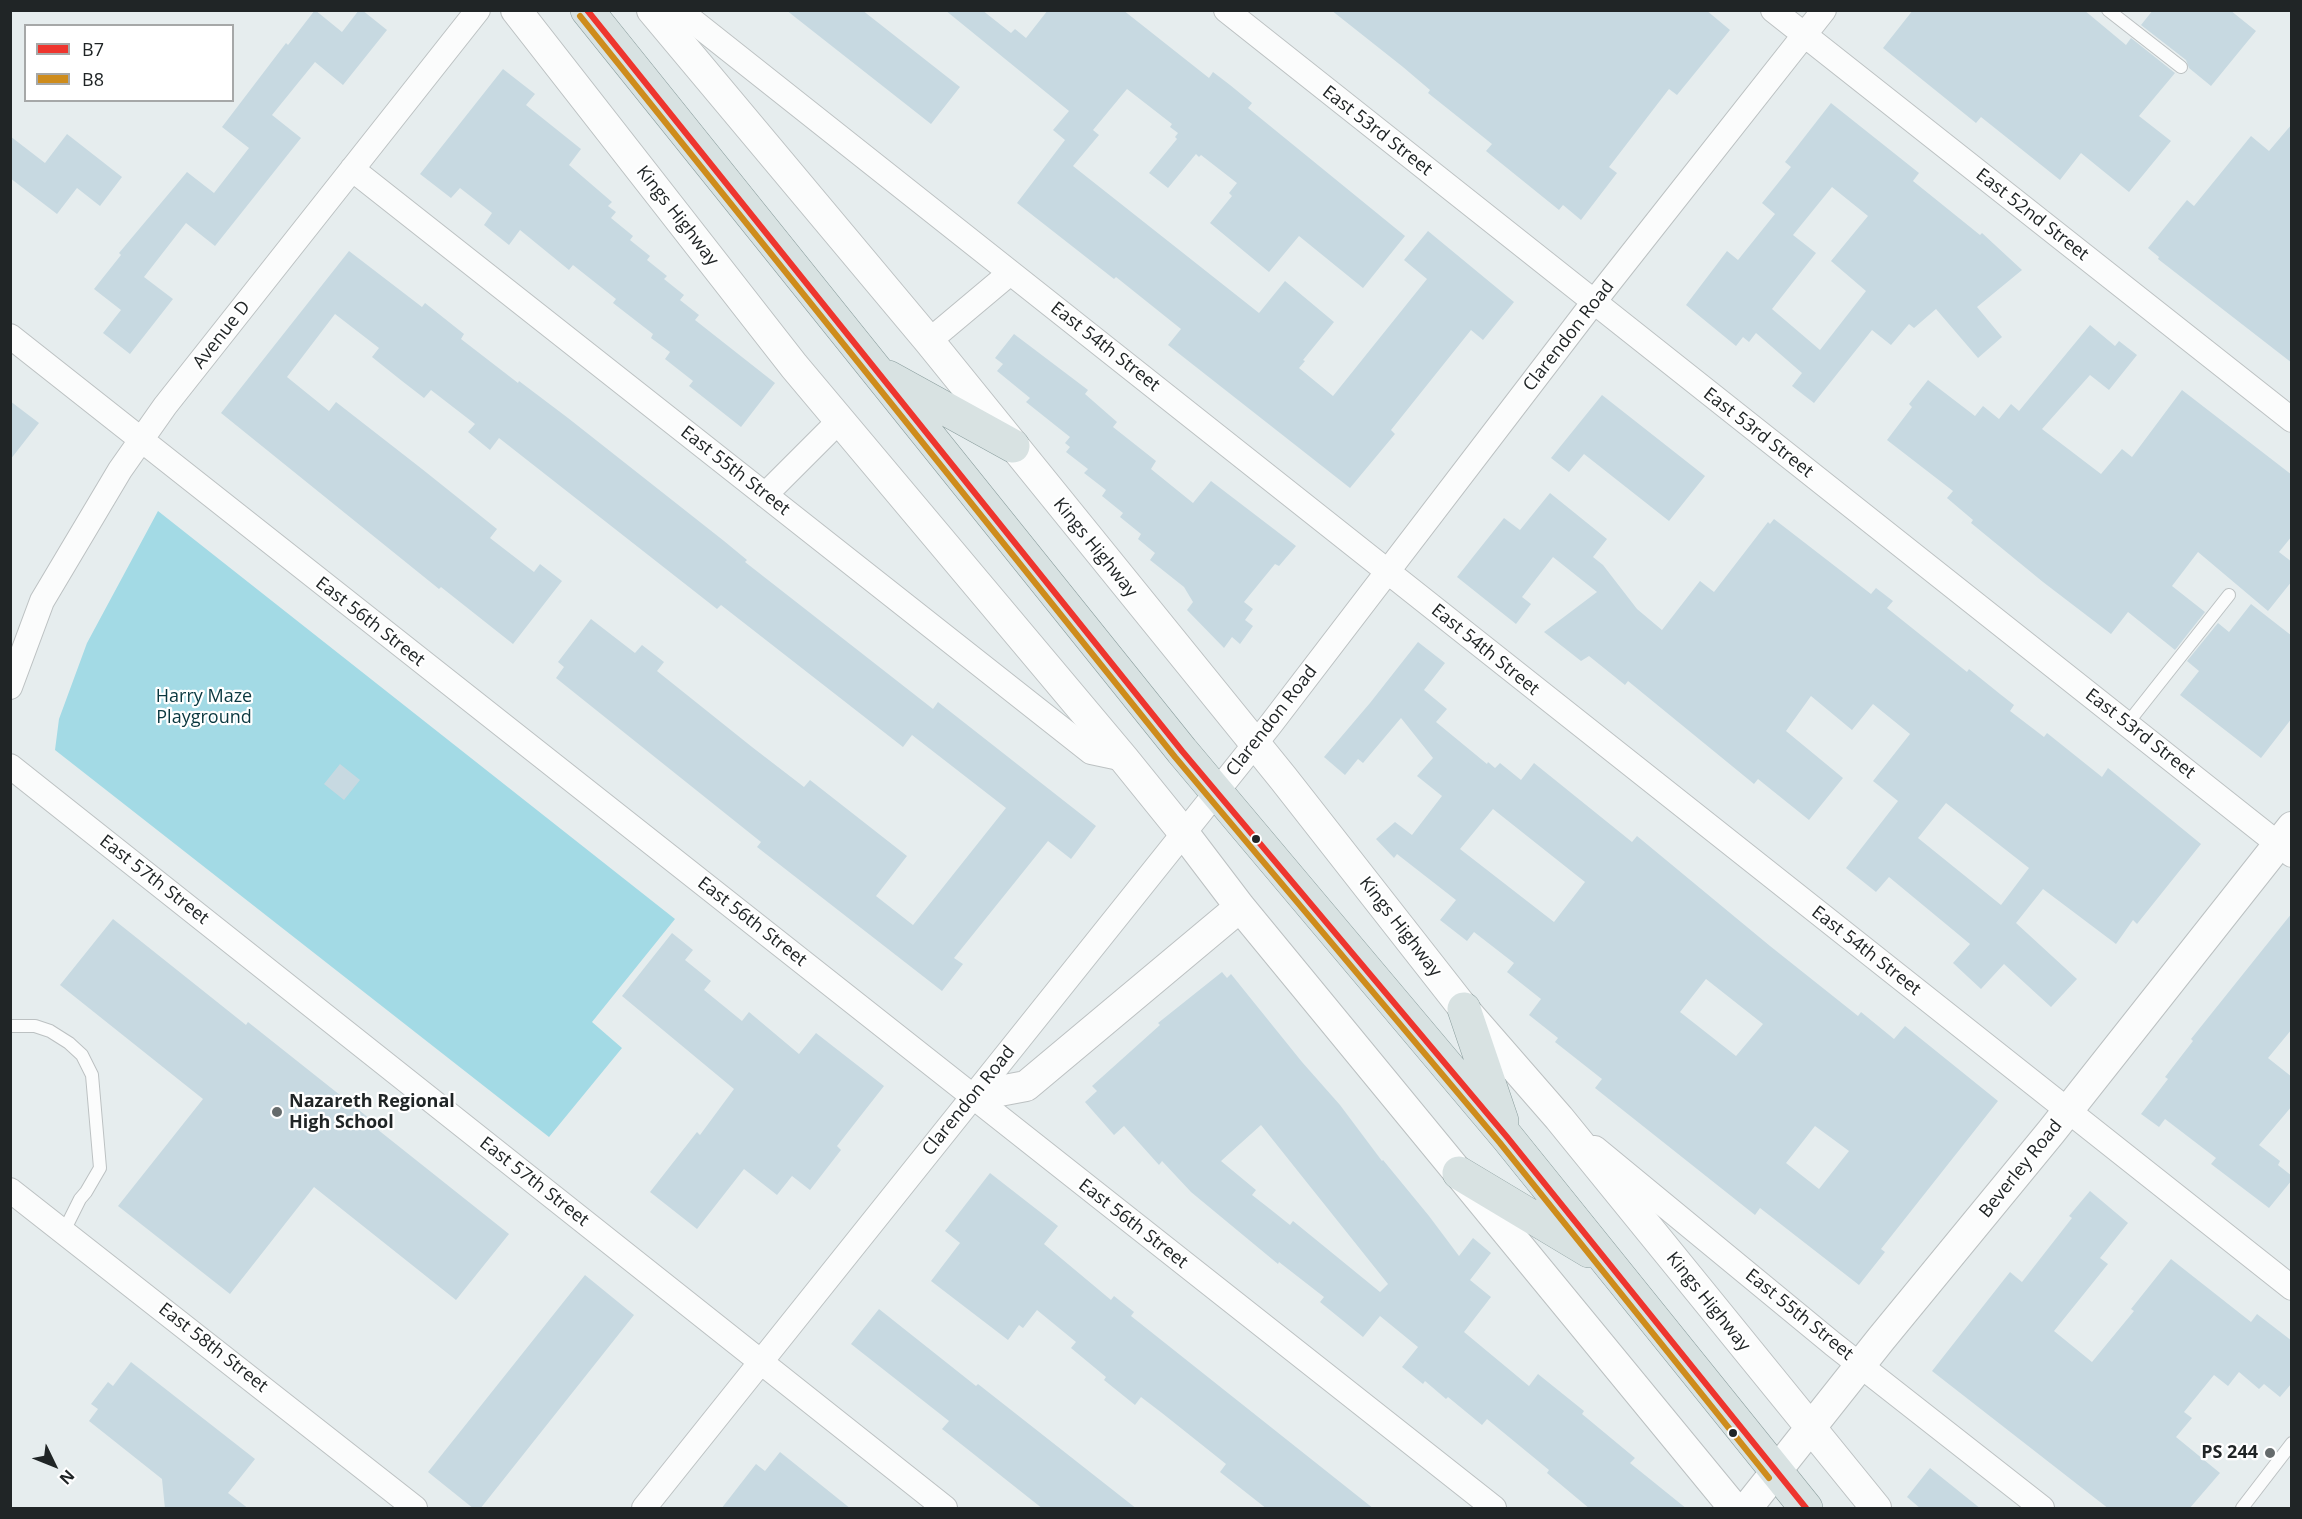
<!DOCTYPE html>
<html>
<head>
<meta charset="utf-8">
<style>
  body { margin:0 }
  #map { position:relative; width:2302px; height:1519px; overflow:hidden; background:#e6edee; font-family:"Open Sans",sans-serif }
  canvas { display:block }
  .frame { position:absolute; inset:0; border:12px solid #202526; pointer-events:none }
  .legend { position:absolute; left:24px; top:24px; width:210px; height:78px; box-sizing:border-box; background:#fff; border:2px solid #a6a8a8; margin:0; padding:8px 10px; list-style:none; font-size:18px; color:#202526 }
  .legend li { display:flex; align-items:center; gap:12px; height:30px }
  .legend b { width:30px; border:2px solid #a6a8a8 }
  .north { position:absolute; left:24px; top:1435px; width:60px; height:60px; -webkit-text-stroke:4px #fff; paint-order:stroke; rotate:133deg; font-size:16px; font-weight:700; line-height:24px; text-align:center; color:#202526 }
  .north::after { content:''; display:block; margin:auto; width:21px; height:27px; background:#202526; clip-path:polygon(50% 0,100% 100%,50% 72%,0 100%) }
</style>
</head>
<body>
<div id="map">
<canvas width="2302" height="1519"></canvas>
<div class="frame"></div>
<ul class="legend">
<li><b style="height:8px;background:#ee352e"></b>B7</li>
<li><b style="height:8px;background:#ce8c1c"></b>B8</li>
</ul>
<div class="north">N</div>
</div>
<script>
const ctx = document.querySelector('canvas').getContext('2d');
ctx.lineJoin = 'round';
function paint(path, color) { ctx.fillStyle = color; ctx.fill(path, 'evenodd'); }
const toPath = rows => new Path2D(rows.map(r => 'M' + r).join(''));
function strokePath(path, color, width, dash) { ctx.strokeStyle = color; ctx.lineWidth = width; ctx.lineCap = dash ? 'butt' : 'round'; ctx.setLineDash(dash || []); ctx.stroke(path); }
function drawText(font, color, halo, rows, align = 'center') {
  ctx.font = font + ' "Open Sans",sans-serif'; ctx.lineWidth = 4.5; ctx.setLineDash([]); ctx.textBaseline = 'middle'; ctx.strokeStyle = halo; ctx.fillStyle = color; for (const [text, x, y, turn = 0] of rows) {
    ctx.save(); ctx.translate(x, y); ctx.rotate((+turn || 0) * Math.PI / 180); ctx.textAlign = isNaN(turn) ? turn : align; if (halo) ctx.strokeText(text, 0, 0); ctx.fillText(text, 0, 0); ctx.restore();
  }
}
paint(toPath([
  [158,511,675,919,592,1022,622,1048,549,1137,55,750,59,719,87,643]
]), '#a3dae5');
paint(toPath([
  [315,10,342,32,359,10,362,10,387,30,343,85,315,62,272,115,301,138,215,246,186,223,144,277,173,299,130,354,103,333,121,310,94,289,121,255,119,253,187,172,214,193,249,148,222,127,286,43,288,45],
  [786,10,862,10,960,87,931,124],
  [945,10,982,10,1011,33,1015,29,1026,38,1048,10,1123,10,1209,78,1213,72,1230,85,1252,103,1248,108,1405,236,1363,288,1299,236,1269,272,1210,223,1232,196,1229,193,1237,183,1201,155,1199,157,1196,154,1168,188,1149,173,1177,139,1175,137,1178,133,1170,127,1172,124,1127,89,1093,130,1099,135,1073,166,1259,313,1285,281,1334,322,1303,360,1305,361,1299,368,1333,396,1427,279,1404,260,1428,231,1514,302,1483,340,1471,330,1391,430,1395,434,1350,488,1168,345,1181,329,1116,277,1114,279,1017,203,1065,140,1053,130,1069,111],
  [1331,10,1706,10,1730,30,1677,95,1669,89,1609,167,1617,173,1581,220,1563,205,1559,210,1486,151,1492,144,1428,93,1430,90,1403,67],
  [1913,10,2084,10,2126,45,2131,38,2175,73,2139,116,2171,141,2129,192,2081,153,2060,180,1981,117,1976,123,1883,48],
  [2153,10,2230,10,2256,31,2211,86,2189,68,2186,60,2141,25],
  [503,69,535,94,526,105,581,149,569,165,612,202,608,206,616,212,611,218,633,236,630,240,650,256,647,260,667,276,664,279,684,295,680,300,699,315,695,320,775,383,741,427,689,386,693,381,665,359,670,352,651,338,653,334,613,303,616,299,573,265,569,270,520,230,509,245,484,225,492,213,460,188,451,198,420,174],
  [1831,103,1919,173,1913,181,1980,235,1982,233,2022,270,1977,307,2002,337,1978,358,1936,309,1914,328,1909,324,1891,345,1872,330,1814,403,1792,386,1802,373,1756,333,1749,342,1743,337,1736,346,1686,305,1727,251,1738,260,1775,214,1762,203,1791,167,1785,162],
  [1832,187,1868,216,1831,261,1866,291,1820,350,1772,309,1816,253,1793,235],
  [2292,124,2292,363,2158,259,2159,257,2148,248,2187,200,2194,206,2251,136,2269,151],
  [67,134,122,177,100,206,77,188,57,214,10,178,10,136,45,163],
  [349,251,422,307,425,303,464,334,461,339,518,383,519,381,568,418,724,541,747,560,745,562,933,709,938,702,1096,826,1071,859,1048,841,954,958,963,964,942,991,757,847,761,842,556,678,564,667,558,662,591,619,635,653,642,645,664,662,657,671,752,747,804,787,810,780,907,856,876,896,913,925,1006,808,912,735,903,747,721,605,717,609,499,438,490,450,468,432,475,424,431,390,424,398,402,381,372,357,379,348,335,314,287,377,329,411,336,402,422,469,497,529,490,538,534,572,540,564,562,581,513,644,441,587,439,589,221,413],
  [2090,325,2115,346,2119,341,2137,355,2109,390,2090,375,2042,429,2101,474,2122,449,2132,457,2182,390,2292,475,2292,536,2279,552,2292,562,2292,581,2268,611,2198,552,2172,586,2205,612,2175,650,2128,612,2111,634,2043,582,1971,523,1973,520,1947,498,1953,491,1887,440,1912,407,1909,404,1928,380,1975,416,1983,406,1999,419,2011,404,2019,411],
  [1014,334,1088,390,1085,394,1117,422,1113,427,1156,461,1151,469,1193,503,1211,481,1296,546,1279,566,1275,564,1244,602,1253,609,1245,620,1253,626,1240,644,1232,637,1224,648,1187,610,1193,602,1184,587,1150,560,1155,553,1138,539,1141,534,1120,517,1123,513,1102,496,1106,490,1084,473,1088,469,1066,452,1070,447,1065,443,1070,437,1026,402,1030,398,997,371,1003,364,995,358],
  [1602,395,1705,476,1669,521,1584,454,1569,472,1551,458],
  [10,401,39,423,10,460],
  [1550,493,1607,539,1593,557,1603,565,1637,609,1662,630,1700,581,1714,592,1768,522,1770,524,1774,519,1871,594,1876,588,1893,601,1887,608,1967,672,1969,669,2000,694,2014,705,2010,711,2044,737,2047,733,2102,777,2108,768,2201,844,2137,924,2133,920,2116,944,2043,889,2016,923,2077,979,2051,1007,2004,964,1981,989,1953,963,1970,944,1889,877,1876,892,1846,868,1898,801,1873,781,1910,734,1873,704,1852,730,1811,696,1786,731,1843,778,1809,820,1758,779,1754,784,1628,681,1625,685,1589,656,1581,661,1544,632,1597,592,1553,557,1522,597,1531,604,1516,624,1457,577,1504,518,1520,530],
  [1946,803,2029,868,2001,905,1918,838],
  [2251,604,2292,636,2292,718,2261,758,2180,695,2199,671,2187,661,2218,623,2229,632],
  [1418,642,1445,663,1424,690,1447,709,1436,722,1487,764,1488,762,1495,768,1500,763,1521,780,1534,763,1632,842,1637,836,1770,946,1858,1016,1861,1012,1894,1039,1905,1026,1998,1101,1881,1249,1885,1252,1859,1285,1760,1208,1755,1215,1595,1088,1602,1079,1555,1042,1558,1038,1529,1015,1541,999,1507,972,1514,963,1474,932,1467,941,1440,920,1456,900,1397,854,1394,858,1376,839,1395,822,1412,835,1442,796,1417,776,1433,758,1401,718,1363,763,1358,759,1345,775,1324,757,1370,703],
  [1493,809,1585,882,1554,922,1460,849],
  [1706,979,1763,1024,1736,1056,1680,1012],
  [1815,1126,1849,1151,1819,1189,1786,1163],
  [340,764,360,780,344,800,324,784],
  [2292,913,2292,1029,2268,1058,2292,1077,2292,1106,2259,1145,2280,1161,2278,1165,2292,1176,2292,1180,2269,1208,2211,1164,2216,1158,2165,1119,2159,1127,2141,1114,2168,1079,2165,1077,2193,1041,2191,1039],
  [113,919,246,1025,248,1022,379,1126,377,1129,509,1234,456,1300,314,1187,230,1294,118,1206,203,1099,60,985],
  [672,933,693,950,685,960,711,981,704,990,742,1021,749,1012,799,1054,816,1033,884,1086,837,1146,841,1150,810,1190,792,1176,777,1195,744,1169,697,1229,650,1192,697,1132,700,1135,734,1089,622,996],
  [1222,972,1227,978,1231,974,1302,1062,1340,1105,1382,1161,1383,1160,1429,1216,1459,1256,1473,1238,1491,1253,1470,1280,1491,1297,1464,1332,1529,1386,1538,1374,1584,1411,1582,1414,1635,1458,1630,1463,1687,1509,1590,1509,1547,1473,1549,1470,1487,1419,1482,1425,1448,1397,1446,1399,1425,1381,1423,1384,1402,1367,1418,1347,1380,1316,1363,1337,1320,1302,1324,1297,1279,1262,1278,1264,1191,1192,1162,1161,1159,1165,1124,1126,1114,1135,1085,1102,1097,1091,1092,1086,1160,1025,1158,1023],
  [1261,1125,1388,1284,1380,1292,1293,1221,1290,1225,1270,1209,1252,1195,1256,1190,1221,1161],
  [990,1173,1058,1226,1044,1244,1111,1300,1114,1296,1134,1312,1131,1316,1374,1509,1267,1509,1220,1472,1226,1464,1162,1413,1141,1397,1135,1405,1104,1380,1106,1377,1071,1348,1076,1342,1037,1310,1023,1328,1019,1325,1008,1340,931,1281,960,1243,945,1231],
  [2090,1191,2128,1223,2100,1258,2108,1264,2054,1331,2092,1362,2134,1311,2131,1309,2171,1259,2251,1322,2257,1314,2292,1341,2292,1383,2280,1397,2264,1384,2259,1389,2239,1372,2228,1386,2214,1375,2184,1412,2192,1418,2176,1437,2220,1473,2189,1509,2109,1509,1932,1371,2010,1272,2022,1282,2072,1218,2069,1216],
  [585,1275,634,1315,480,1509,474,1509,428,1472],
  [879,1309,976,1386,978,1384,1137,1509,1043,1509,942,1429,949,1421,851,1344],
  [131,1362,255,1459,228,1493,249,1509,165,1509,162,1479,89,1421,98,1409,91,1404,108,1382,113,1386],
  [780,1452,790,1460,851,1509,721,1509,756,1464,765,1471],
  [1930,1468,1981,1509,1921,1509,1907,1497]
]), '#c7d9e1');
const service = toPath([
  [2108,10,2181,67],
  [2127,724,2229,595],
  [10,1026,35,1026,50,1031,69,1043,82,1055,92,1075,100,1168,86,1192,80,1199,64,1231],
  [2242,1508,2292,1443]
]);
const minor = toPath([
  [679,10,2292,1288],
  [1226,10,2292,855],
  [1773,10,2292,420],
  [352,169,1091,752,1124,759],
  [10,336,1494,1508],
  [929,341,1010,273],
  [765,495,840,420],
  [10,687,42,601,120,470,165,406,478,10],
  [10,766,945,1508],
  [1595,1148,1833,1344,2042,1508],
  [10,1190,415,1508],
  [644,1508,1271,724,1593,303,1824,10]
]);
const tertiary = toPath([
  [516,10,794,366,1124,759,1183,832,1240,907,1734,1508],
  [652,10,929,341,1283,778,1464,1009,1559,1118,1876,1508],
  [973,1096,1026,1086,1240,907],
  [1747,1508,1881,1339,2051,1132,2292,827]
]);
const primary = toPath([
  [587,10,1182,751,1507,1137,1806,1508],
  [888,377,1013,446],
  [1464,1009,1502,1121],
  [1459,1173,1589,1251]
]);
strokePath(service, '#bcc1c2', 14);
strokePath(minor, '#bcc1c2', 26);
strokePath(tertiary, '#bcc1c2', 32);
strokePath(primary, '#8b9e9e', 34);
strokePath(service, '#fbfcfc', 12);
strokePath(minor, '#fbfcfc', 24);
strokePath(tertiary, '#fbfcfc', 30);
strokePath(primary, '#d8e2e2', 33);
strokePath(toPath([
  [587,10,1182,751,1507,1137,1806,1508]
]), '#ee352e', 6);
strokePath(toPath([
  [580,16,1175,757,1500,1143,1769,1478]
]), '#ce8c1c', 6);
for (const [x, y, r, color] of [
  [1256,839,5,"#202526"],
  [277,1112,6,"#656b6c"],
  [1733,1433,5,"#202526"],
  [2270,1453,6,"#656b6c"]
]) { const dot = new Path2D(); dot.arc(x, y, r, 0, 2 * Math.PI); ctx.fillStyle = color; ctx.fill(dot); strokePath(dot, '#fff', 2); }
drawText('18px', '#202526', '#fff', [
  ["East 53rd Street",1377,131,38],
  ["East 52nd Street",2032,215,38],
  ["Kings Highway",677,216,52],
  ["Avenue D",222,335,-52],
  ["Clarendon Road",1569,336,-52],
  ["East 54th Street",1105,347,38],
  ["East 53rd Street",1758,433,38],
  ["East 55th Street",735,471,38],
  ["Kings Highway",1095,548,51],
  ["East 56th Street",370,622,38],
  ["East 54th Street",1485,650,39],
  ["Clarendon Road",1272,721,-52],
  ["East 53rd Street",2140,734,38],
  ["East 57th Street",154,880,38],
  ["East 56th Street",752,922,38],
  ["Kings Highway",1400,927,52],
  ["East 54th Street",1866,951,38],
  ["Clarendon Road",969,1101,-51],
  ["Beverley Road",2021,1169,-51],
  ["East 57th Street",534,1182,38],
  ["East 56th Street",1133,1224,38],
  ["Kings Highway",1708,1302,51],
  ["East 55th Street",1799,1315,39],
  ["East 58th Street",213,1348,38]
]);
drawText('18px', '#09373f', '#fff', [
  ["Harry Maze",204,697],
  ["Playground",204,718]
]);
drawText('bold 18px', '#202526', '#fff', [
  ["Nazareth Regional",289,1102],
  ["High School",289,1123],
  ["PS 244",2258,1453,"right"]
], 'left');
</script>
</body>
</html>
